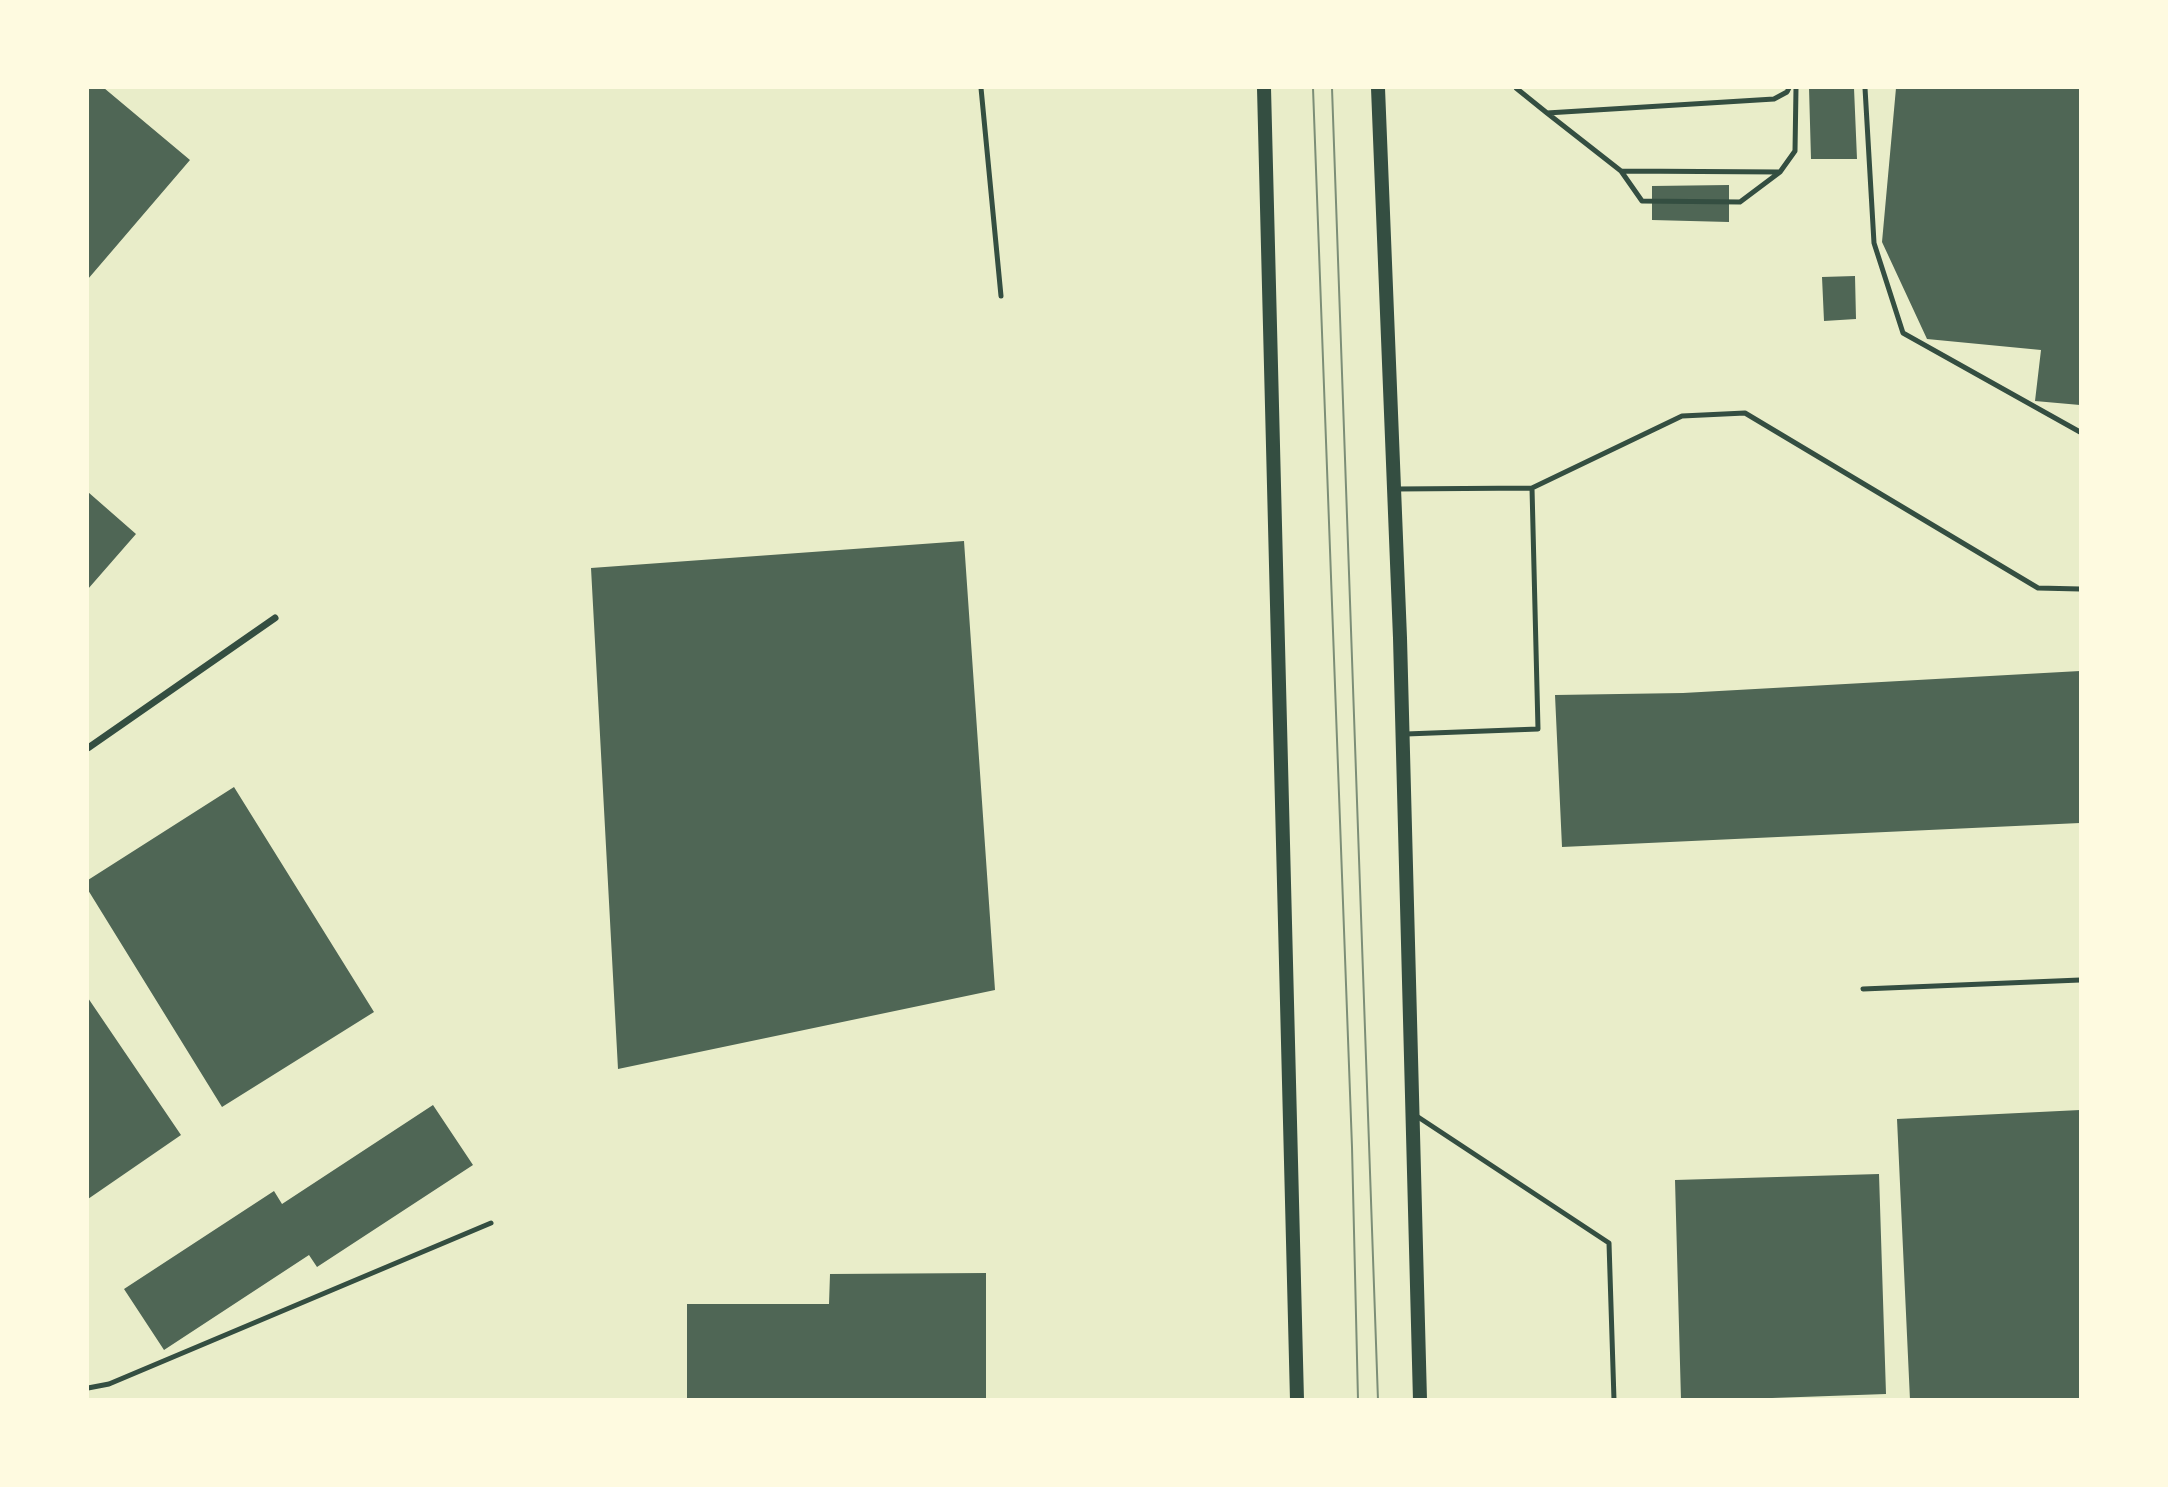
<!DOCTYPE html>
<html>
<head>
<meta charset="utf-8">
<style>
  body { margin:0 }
  #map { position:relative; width:2168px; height:1487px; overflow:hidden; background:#e9edc9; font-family:"Varela Round",sans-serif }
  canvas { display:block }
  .frame { position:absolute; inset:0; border:89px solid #fefae0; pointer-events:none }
</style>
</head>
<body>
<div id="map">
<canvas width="2168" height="1487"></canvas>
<div class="frame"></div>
</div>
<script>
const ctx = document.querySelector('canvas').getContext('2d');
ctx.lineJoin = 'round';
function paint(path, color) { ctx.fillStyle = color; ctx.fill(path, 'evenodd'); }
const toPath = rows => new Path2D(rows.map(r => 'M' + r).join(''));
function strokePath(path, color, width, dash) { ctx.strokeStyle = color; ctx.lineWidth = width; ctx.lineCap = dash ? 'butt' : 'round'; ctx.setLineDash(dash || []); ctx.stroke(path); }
paint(toPath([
  [88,88,104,88,190,160,88,279],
  [1809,88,1854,88,1857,159,1811,159],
  [1896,88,2080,88,2080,405,2035,401,2041,350,1927,339,1882,242],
  [1729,185,1729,222,1652,220,1652,186],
  [1855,276,1856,319,1824,321,1822,277],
  [88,492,136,534,88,589],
  [964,541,995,990,618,1069,591,568],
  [2080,671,2080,823,1562,847,1555,695,1683,693],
  [234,787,374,1012,222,1107,88,890,88,880],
  [88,998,181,1135,88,1199],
  [433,1105,473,1165,317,1267,309,1255,164,1350,124,1289,274,1191,282,1204],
  [2080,1110,2080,1400,1910,1400,1897,1119],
  [1879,1174,1886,1394,1772,1398,1772,1400,1681,1400,1675,1180],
  [986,1273,986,1400,687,1400,687,1304,829,1304,830,1274]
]), '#4f6655');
strokePath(toPath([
  [981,88,1001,296],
  [1516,88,1547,113,1774,99,1787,92,1789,88],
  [1865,88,1874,243,1903,333,2080,432],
  [1547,113,1621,171,1780,172,1795,151,1796,88],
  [1621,171,1642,201,1740,202,1780,172],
  [1532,488,1682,416,1745,413,2038,588,2080,589],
  [1397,489,1532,488,1538,729,1406,734],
  [1863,989,2080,980],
  [1415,1115,1609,1243,1614,1400],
  [88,1388,109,1384,491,1223]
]), '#344e41', 5);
strokePath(toPath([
  [88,748,275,618]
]), '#344e41', 7);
strokePath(toPath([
  [1264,88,1297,1400],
  [1378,88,1400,638,1420,1400]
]), '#344e41', 14);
strokePath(toPath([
  [1313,88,1352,1147,1358,1400],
  [1332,88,1378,1400]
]), '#7c8e77', 2);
</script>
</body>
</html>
